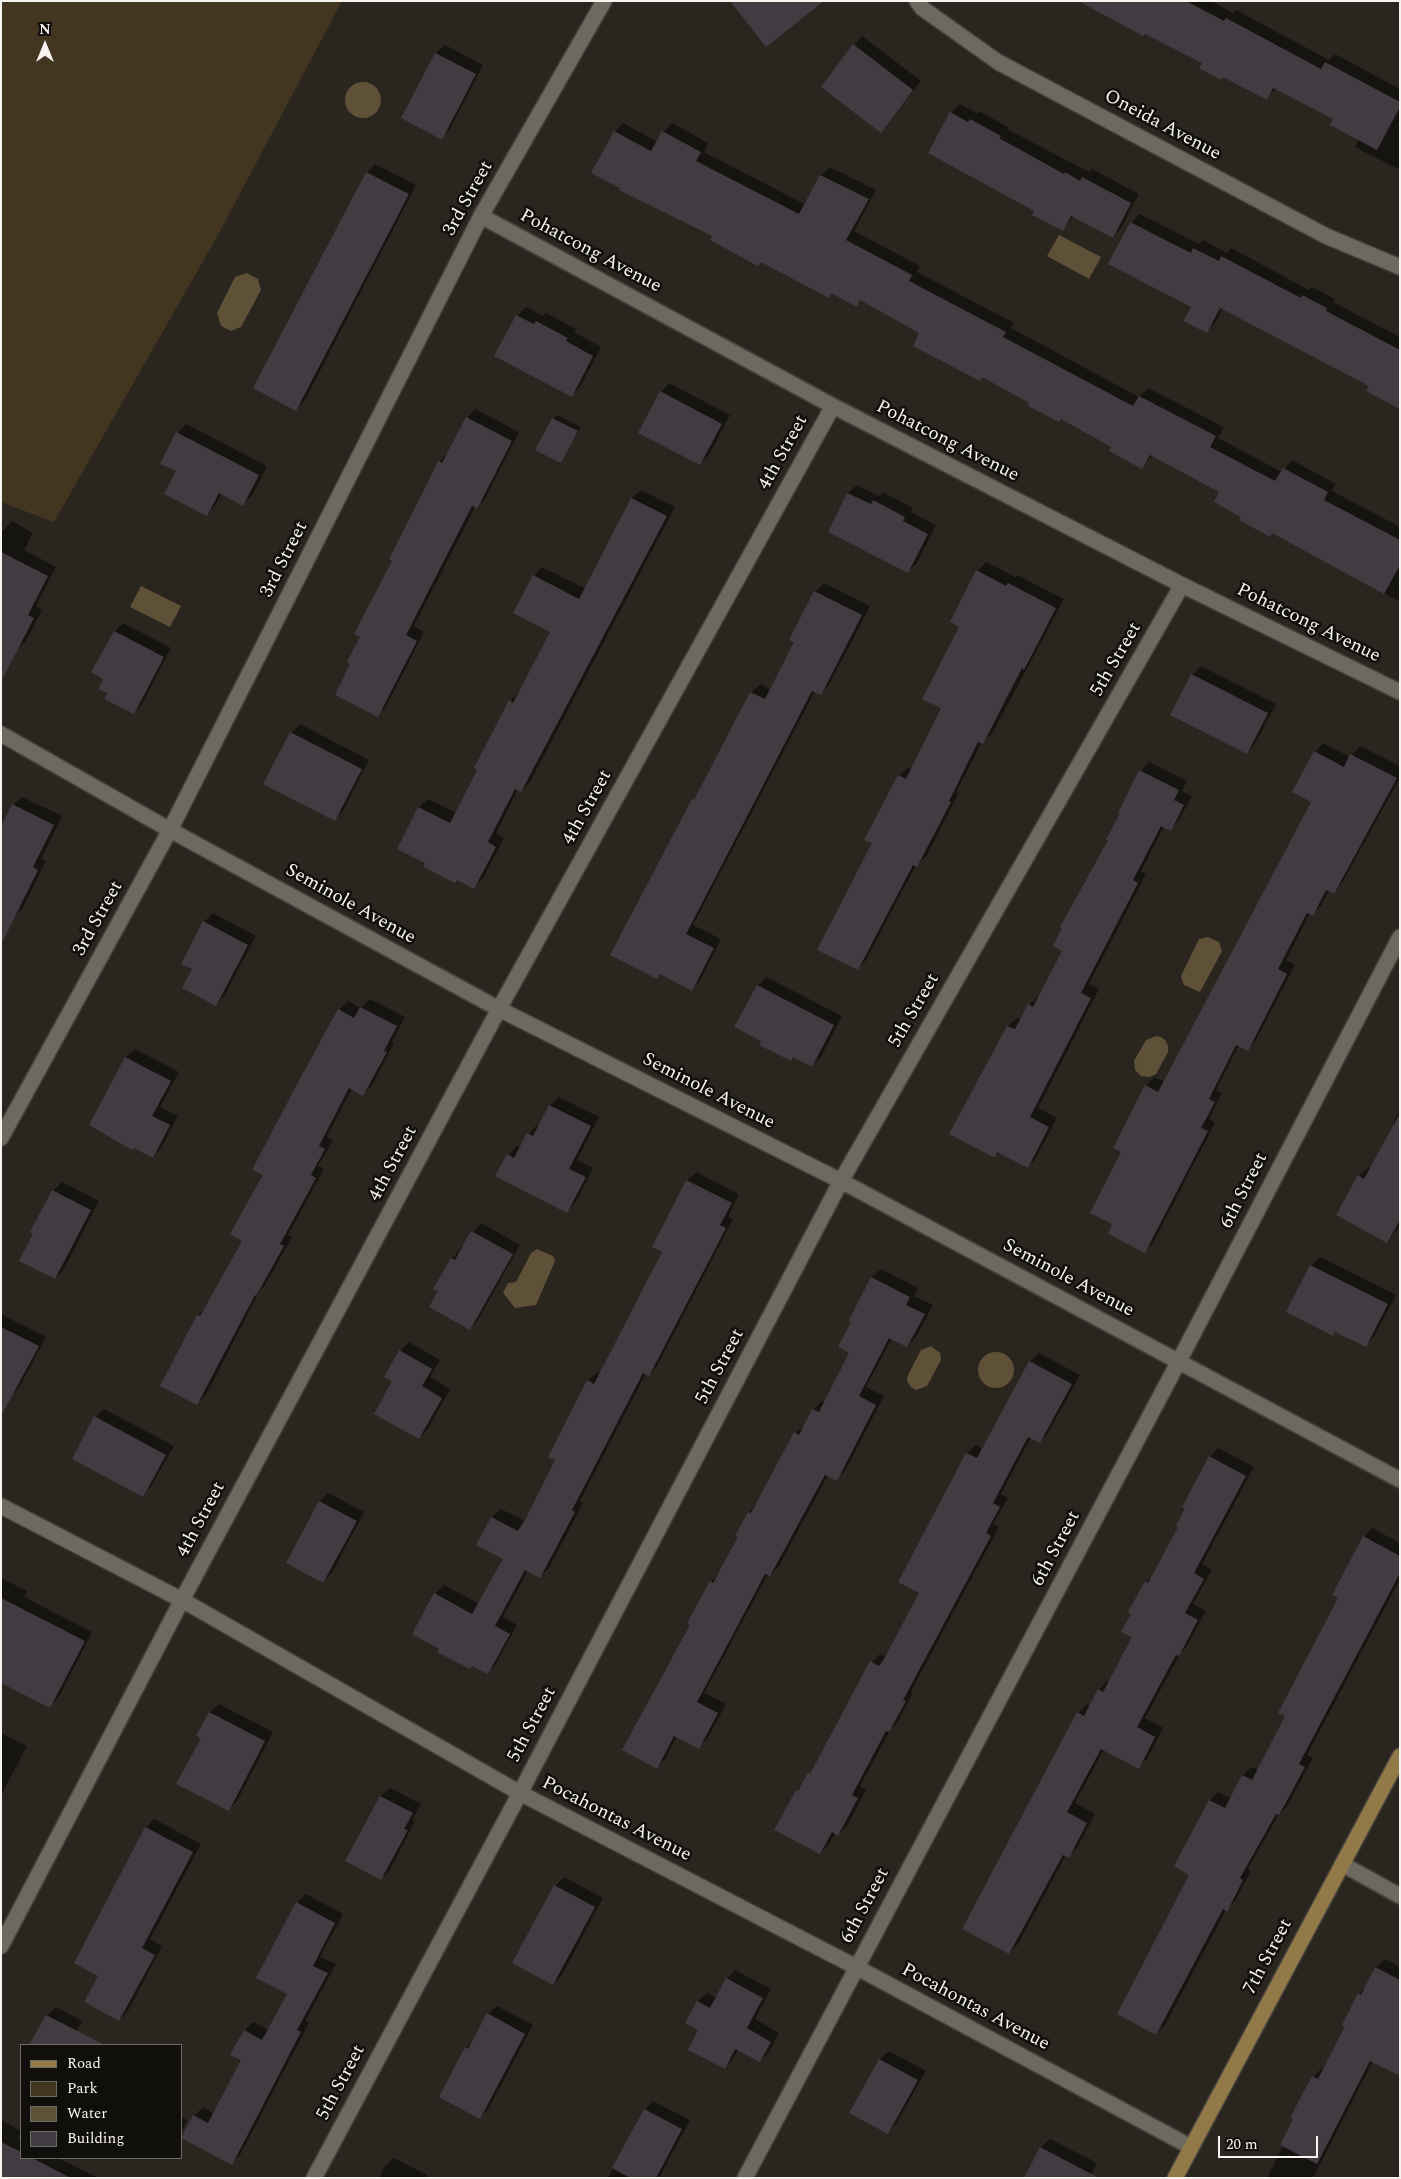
<!DOCTYPE html>
<html>
<head>
<meta charset="utf-8">
<style>
  body { margin:0 }
  #map { position:relative; width:1401px; height:2179px; overflow:hidden; background:#2a261f; font-family:Spectral,serif }
  canvas { display:block }
  .frame { position:absolute; inset:0; border:2px solid #f7f4f0; pointer-events:none }
  .legend { position:absolute; left:20px; top:2044px; width:162px; height:115px; box-sizing:border-box; background:#110f0c; border:1px solid #6d6b67; margin:0; padding:6px 9px; list-style:none; font-size:15px; color:#f7f4f0 }
  .legend li { display:flex; align-items:center; gap:10px; height:25px }
  .legend b { width:25px; border:1px solid #6d6b67 }
  .north { position:absolute; left:20px; top:20px; width:50px; height:50px; -webkit-text-stroke:4px #110f0c; paint-order:stroke; rotate:0deg; font-size:14px; font-weight:700; line-height:20px; text-align:center; color:#f7f4f0 }
  .north::after { content:''; display:block; margin:auto; width:18px; height:22px; background:#f7f4f0; clip-path:polygon(50% 0,100% 100%,50% 72%,0 100%) }
  .scale { position:absolute; left:1218px; top:2136px; width:100px; height:22px; box-sizing:border-box; border:2px solid #f7f4f0; border-top:0; padding-left:6px; font-size:15px; line-height:18px; white-space:nowrap; color:#f7f4f0; -webkit-text-stroke:4px #110f0c; paint-order:stroke }
</style>
</head>
<body>
<div id="map">
<canvas width="1401" height="2179"></canvas>
<div class="frame"></div>
<ul class="legend">
<li><b style="height:6px;background:#917a47"></b>Road</li>
<li><b style="height:14px;background:#433620"></b>Park</li>
<li><b style="height:14px;background:#5f5038"></b>Water</li>
<li><b style="height:14px;background:#413b42"></b>Building</li>
</ul>
<div class="north">N</div>
<div class="scale">20 m</div>
</div>
<script>
const ctx = document.querySelector('canvas').getContext('2d');
ctx.lineJoin = 'round';
function paint(path, color) { ctx.fillStyle = color; ctx.fill(path, 'evenodd'); }
const toPath = rows => new Path2D(rows.map(r => 'M' + r).join(''));
function strokePath(path, color, width, dash) { ctx.strokeStyle = color; ctx.lineWidth = width; ctx.lineCap = dash ? 'butt' : 'round'; ctx.setLineDash(dash || []); ctx.stroke(path); }
function drawText(font, color, halo, rows, align = 'center') {
  ctx.font = font + ' Spectral,serif'; ctx.lineWidth = 5; ctx.setLineDash([]); ctx.textBaseline = 'middle'; ctx.strokeStyle = halo; ctx.fillStyle = color; for (const [text, x, y, turn = 0] of rows) {
    ctx.save(); ctx.translate(x, y); ctx.rotate((+turn || 0) * Math.PI / 180); ctx.textAlign = isNaN(turn) ? turn : align; if (halo) ctx.strokeText(text, 0, 0); ctx.fillText(text, 0, 0); ctx.restore();
  }
}
paint(toPath([
  [1,1,342,1,218,235,54,522,1,502]
]), '#433620');
paint(toPath([
  '345 100a18 18 0 1 1 36 0a18 18 0 1 1-36 0Z',
  [1059,235,1101,257,1089,279,1047,256],
  [247,273,258,279,261,290,241,327,231,331,221,326,217,313,235,277],
  [141,586,181,606,170,627,130,607],
  [1208,937,1219,942,1222,951,1200,992,1184,985,1181,976,1199,939],
  [1156,1036,1161,1037,1166,1041,1168,1046,1168,1052,1156,1074,1149,1077,1141,1076,1135,1070,1134,1061,1146,1040],
  [537,1249,553,1256,555,1261,536,1305,515,1308,503,1293,508,1283,516,1282,531,1253],
  [931,1346,940,1353,941,1360,927,1386,916,1390,911,1387,907,1381,908,1375,921,1350],
  '978 1370a18 18 0 1 1 36 0a18 18 0 1 1-36 0Z'
]), '#5f5038');
paint(toPath([
  [1101,1,1211,1,1233,13,1236,10,1329,60,1335,54,1400,89,1400,170,1355,147,1359,139,1335,119,1276,88,1266,98],
  [862,36,921,81,881,131,854,45],
  [445,45,483,65,450,129,441,138,402,118,436,53],
  [960,104,977,113,979,111,1008,127,1007,129,1089,172,1092,169,1139,194,1121,228,1113,237,1074,216,1063,229,1036,210,951,113],
  [623,123,658,142,663,132,672,123,708,143,704,152,806,205,821,175,830,167,876,190,854,231,920,266,917,272,1014,323,1011,328,1139,397,1148,388,1224,427,1218,438,1282,472,1292,460,1336,484,1332,491,1400,527,1400,602,1243,516,1221,491,1153,455,1142,467,1113,446,983,376,980,379,921,332,862,300,856,305,833,292,829,296,714,235,615,132],
  [375,164,416,185,305,400,296,409,367,173],
  [1140,214,1199,244,1203,240,1227,253,1231,248,1309,290,1312,287,1335,299,1333,302,1398,336,1400,335,1400,408,1370,386,1223,308,1215,323,1206,332,1192,307,1109,263,1131,223],
  [526,307,543,316,546,313,576,329,574,332,601,347,580,387,572,395,517,316],
  [669,383,730,415,709,455,700,463,661,392],
  [475,409,519,432,485,499,475,507,414,626,424,632,386,707,377,715,352,664,394,560,439,462,448,453,467,418],
  [557,415,581,427,560,462,553,419],
  [186,424,267,466,252,496,243,504,222,493,215,506,207,514,178,471,177,433],
  [857,485,879,496,883,492,913,508,911,512,936,525,917,563,908,571,829,531,848,493],
  [641,490,675,507,530,782,521,791,518,789,496,833,504,838,483,878,474,887,398,848,419,807,428,799,456,813,510,701,519,692,552,632,534,576,542,567,586,589,632,498],
  [12,521,33,533,24,550,56,567,36,606,42,610,26,641,17,650,1,641,1,533],
  [986,562,1015,577,1017,575,1064,599,992,734,982,742,956,792,959,793,926,857,916,865,866,960,858,969,873,843,899,776,908,767,912,769,943,708,961,626,977,571],
  [824,583,870,606,829,685,820,694,815,691,693,925,721,939,700,981,691,989,661,974,657,978,693,800,700,793,751,693,760,684,771,690,796,641,815,592],
  [123,623,171,648,142,704,133,713,110,692,105,678,115,631],
  [1201,666,1276,704,1255,744,1247,753,1172,715,1193,674],
  [300,724,369,760,343,811,334,820,291,733],
  [1323,743,1350,757,1360,746,1400,766,1400,778,1342,883,1334,892,1329,890,1321,906,1312,915,1310,913,1286,960,1295,965,1256,1040,1248,1049,1239,1045,1216,1090,1222,1093,1209,1119,1215,1123,1153,1243,1145,1251,1114,1224,1123,1152,1146,1086,1154,1077,1165,1082,1313,802,1315,752],
  [1149,762,1187,781,1182,791,1192,796,1179,820,1171,829,1164,826,1141,871,1146,874,1089,984,1099,989,1038,1108,1057,1118,1036,1158,1028,1167,999,1152,995,1156,951,1133,1008,1026,1017,1018,1022,1019,1029,1005,1038,996,1040,997,1064,950,1122,813,1119,812,1141,771],
  [22,797,62,816,41,859,46,861,22,909,14,917,13,805],
  [213,913,256,936,224,996,216,1004,204,922],
  [766,977,842,1016,821,1057,812,1066,794,1056,791,1060,763,1041,758,986],
  [370,999,405,1017,392,1042,394,1043,372,1085,363,1094,352,1088,327,1137,333,1140,318,1166,324,1169,288,1235,292,1237,265,1285,260,1290,206,1395,197,1403,162,1385,198,1315,207,1306,244,1241,265,1175,339,1010,348,1001,361,1008],
  [135,1049,179,1072,160,1107,178,1116,161,1148,153,1157,90,1124,126,1057],
  [559,1097,599,1117,577,1160,593,1168,576,1202,567,1211,508,1155,517,1146,521,1148,528,1134,537,1125,540,1127,550,1106],
  [1400,1110,1400,1226,1387,1242,1359,1176,1368,1167,1371,1169,1395,1125,1393,1124],
  [696,1172,739,1194,728,1217,733,1219,657,1366,649,1374,646,1373,580,1501,583,1503,549,1568,540,1576,528,1570,503,1617,517,1625,496,1664,487,1673,441,1648,435,1594,444,1585,479,1604,504,1558,478,1545,492,1517,501,1509,525,1521,557,1460,588,1381,597,1372,600,1374,664,1251,653,1246,687,1181],
  [62,1182,99,1201,64,1269,55,1278,53,1191],
  [481,1223,520,1245,478,1320,470,1329,440,1291,435,1288,452,1259],
  [1320,1257,1396,1295,1374,1337,1366,1345,1336,1331,1333,1334,1311,1266],
  [881,1269,918,1288,914,1296,933,1305,916,1337,907,1346,892,1338,866,1387,884,1396,845,1471,836,1480,828,1475,779,1566,770,1575,768,1574,704,1693,726,1704,707,1739,698,1747,677,1736,665,1759,657,1767,691,1624,711,1582,719,1573,740,1537,749,1512,757,1504,795,1433,806,1425,814,1409,822,1401,825,1402,851,1353,853,1321,850,1320,872,1277],
  [1,1314,46,1337,20,1386,12,1395,1,1398],
  [409,1342,440,1360,430,1377,450,1389,428,1429,419,1438,394,1381,400,1351],
  [1039,1353,1080,1375,1048,1433,1040,1442,1031,1437,1001,1494,1008,1498,993,1524,999,1527,911,1691,913,1692,898,1722,890,1730,860,1786,866,1790,847,1826,838,1834,835,1833,829,1844,820,1853,776,1830,797,1790,816,1767,872,1662,880,1654,886,1657,921,1592,900,1582,967,1453,976,1445,983,1449,1030,1362],
  [104,1409,174,1446,151,1486,143,1495,95,1417],
  [1218,1448,1254,1467,1202,1564,1212,1570,1193,1604,1206,1611,1187,1646,1180,1654,1145,1718,1163,1728,1147,1759,1138,1767,1104,1749,1075,1803,1095,1814,1077,1848,1068,1857,1066,1855,1018,1944,1009,1953,1078,1713,1087,1704,1090,1706,1099,1690,1107,1681,1109,1682,1133,1637,1146,1582,1154,1575,1180,1526,1210,1457],
  [328,1493,364,1512,332,1573,323,1581,287,1563,320,1501],
  [1372,1528,1400,1543,1400,1579,1307,1755,1313,1758,1288,1805,1279,1814,1248,1868,1251,1871,1235,1901,1226,1910,1165,2025,1156,2034,1191,1874,1210,1800,1218,1792,1231,1798,1243,1775,1252,1767,1259,1770,1287,1716,1340,1598,1364,1537],
  [1,1578,27,1591,24,1597,92,1632,59,1697,50,1706,1,1639],
  [219,1704,273,1732,237,1801,229,1810,203,1737,198,1735,210,1712],
  [1,1733,27,1746,1,1796],
  [390,1788,421,1804,412,1820,415,1821,390,1870,381,1879,347,1861,381,1796],
  [154,1819,201,1844,150,1939,162,1946,128,2011,119,2020,100,1976,146,1828],
  [564,1877,603,1898,562,1975,553,1984,555,1886],
  [306,1894,343,1914,320,1957,336,1964,305,2021,309,2023,240,2155,231,2163,194,2116,203,2107,214,2114,242,2060,245,2030,253,2022,269,2030,289,1994,297,1903],
  [1385,1959,1400,1967,1400,2071,1373,2061,1313,2178,1267,2178,1283,2146,1313,2077,1322,2068,1324,2070,1347,2026,1359,1994,1368,1985,1376,1968],
  [735,1970,771,1989,755,2019,779,2033,769,2052,760,2061,738,2050,733,2059,725,2068,700,2030,687,2023,698,2001,707,1993,717,1998,727,1979],
  [497,2006,533,2025,489,2108,480,2117,466,2048,475,2040,488,2014],
  [56,2007,82,2021,69,2045,31,2045,47,2015],
  [889,2051,926,2071,896,2124,887,2133,851,2113,880,2059],
  [653,2101,690,2120,659,2178,608,2178,645,2110],
  [181,2117,187,2120,181,2131],
  [1,2120,21,2131,18,2138,21,2140,21,2158,58,2158,98,2178,1,2178],
  [1050,2139,1097,2163,1089,2178,1025,2178,1041,2147],
  [394,2158,427,2175,426,2178,379,2178,385,2166]
]), '#0007');
paint(toPath([
  [730,1,824,1,766,47],
  [1078,1,1186,1,1224,21,1226,18,1321,69,1325,62,1400,102,1400,107,1377,150,1330,125,1333,119,1273,88,1267,100,1223,77,1221,80,1199,68,1202,63,1145,34,1143,36],
  [853,44,913,90,881,133,821,87],
  [435,53,476,74,442,140,401,118],
  [950,112,968,122,970,119,1001,136,999,138,1064,174,1065,172,1080,181,1082,177,1131,203,1113,238,1071,216,1063,231,1032,215,1034,211,928,153],
  [614,131,651,151,662,131,701,152,696,161,799,214,820,175,869,199,846,240,912,275,909,281,1006,332,1003,337,1133,406,1139,396,1216,436,1210,447,1275,481,1283,468,1328,492,1324,500,1400,540,1400,565,1384,594,1272,533,1270,537,1239,520,1241,517,1214,502,1219,492,1150,455,1142,469,1109,451,1111,447,1061,419,1059,422,1028,406,1029,403,982,377,980,381,913,346,919,333,860,300,857,307,831,293,829,298,761,262,758,266,710,240,712,236,619,190,620,188,591,173],
  [366,172,409,194,296,411,253,388],
  [1130,222,1191,253,1193,248,1219,261,1221,256,1301,298,1302,295,1327,308,1326,311,1400,350,1400,409,1366,391,1369,386,1220,308,1207,333,1183,321,1191,307,1108,264],
  [516,315,534,324,536,321,568,338,566,341,593,356,572,397,494,356],
  [660,391,722,424,700,465,638,433],
  [466,417,512,441,477,509,472,506,406,635,417,641,378,717,335,695,350,664,347,662,360,637,354,634,392,561,389,559,427,484,438,461,442,463],
  [552,418,578,431,561,463,535,450],
  [176,432,259,475,243,506,219,493,207,516,164,494,176,471,160,464],
  [847,493,871,504,873,500,905,517,903,521,928,534,908,573,828,532],
  [631,498,667,516,521,792,515,789,488,842,496,847,474,889,457,880,455,883,423,867,425,863,397,849,418,807,450,823,477,770,474,768,509,700,513,703,550,632,513,613,533,575,579,599],
  [1,552,48,576,28,615,34,618,1,682],
  [976,570,1006,586,1008,583,1056,608,1024,670,1022,668,983,744,978,742,949,801,951,802,917,867,913,865,858,970,817,950,872,843,864,840,898,775,906,779,941,708,922,699,959,627,950,622],
  [814,591,862,615,821,695,812,691,686,934,714,948,692,991,660,974,657,979,610,955,692,799,694,800,750,692,765,699,794,642,789,640],
  [114,631,164,657,134,714,104,699,108,693,98,689,103,679,91,672],
  [1191,674,1268,713,1247,754,1170,715],
  [290,732,362,769,335,821,263,784],
  [1314,751,1344,767,1350,754,1397,778,1334,894,1326,890,1313,916,1307,913,1278,969,1287,974,1248,1051,1236,1045,1209,1099,1215,1102,1201,1128,1208,1131,1145,1253,1108,1234,1112,1224,1090,1213,1121,1152,1113,1148,1145,1085,1158,1092,1311,802,1292,792],
  [1139,770,1179,790,1174,800,1184,805,1171,831,1161,826,1133,880,1138,883,1081,993,1091,998,1030,1117,1049,1127,1028,1168,997,1152,995,1158,949,1134,1007,1026,1015,1029,1028,1004,1033,1007,1062,951,1053,946,1062,928,1060,927,1108,840,1106,840,1120,813,1118,813],
  [12,804,54,825,33,867,38,870,1,945,1,827],
  [203,921,248,945,216,1006,182,988,192,969,181,964],
  [757,985,834,1025,812,1067,793,1057,791,1061,759,1045,761,1041,734,1027],
  [360,1007,397,1026,384,1051,387,1052,363,1096,349,1088,319,1146,325,1149,311,1175,316,1178,280,1244,284,1246,256,1296,255,1295,197,1405,160,1386,197,1315,200,1316,242,1241,230,1234,263,1175,252,1170,296,1086,338,1009,354,1018],
  [125,1057,171,1081,152,1116,170,1125,153,1158,134,1148,132,1150,89,1125],
  [549,1105,591,1126,569,1169,586,1177,567,1213,495,1176,507,1154,514,1158,527,1133,533,1136],
  [1400,1113,1400,1220,1387,1243,1336,1215,1358,1175,1364,1179],
  [686,1180,732,1203,720,1225,726,1228,649,1376,643,1373,572,1510,575,1512,540,1578,525,1570,495,1626,510,1634,488,1674,472,1666,470,1669,437,1652,439,1649,412,1634,434,1593,472,1614,503,1559,476,1545,491,1517,518,1531,526,1518,555,1460,548,1457,587,1380,594,1384,662,1252,652,1247],
  [52,1190,91,1210,55,1279,19,1261,33,1234,30,1232],
  [471,1231,513,1254,470,1330,429,1307,438,1291,433,1289,451,1258,455,1260],
  [1310,1265,1388,1304,1366,1347,1335,1332,1333,1336,1286,1312],
  [871,1277,910,1297,906,1305,925,1314,907,1347,889,1338,859,1396,876,1405,837,1481,825,1475,770,1576,765,1574,697,1702,718,1713,699,1749,674,1736,657,1769,622,1750,690,1625,687,1623,710,1581,713,1583,738,1537,735,1536,748,1512,751,1513,794,1432,799,1435,812,1409,819,1412,849,1353,838,1347,851,1322,849,1320],
  [1,1327,39,1346,1,1416],
  [399,1350,432,1369,422,1386,442,1398,419,1439,374,1414,392,1381,384,1377],
  [1029,1361,1072,1384,1040,1443,1028,1437,993,1503,1000,1507,986,1533,991,1536,903,1700,906,1701,889,1732,886,1731,852,1795,858,1798,838,1836,832,1832,820,1854,774,1830,796,1790,798,1791,808,1772,810,1774,870,1661,879,1666,884,1659,919,1593,898,1582,966,1453,977,1458],
  [94,1416,166,1455,143,1497,72,1459],
  [1209,1456,1246,1476,1194,1573,1204,1579,1185,1613,1198,1620,1179,1656,1176,1655,1137,1727,1155,1737,1139,1769,1101,1749,1067,1812,1087,1823,1069,1858,1063,1855,1009,1954,962,1929,1077,1712,1084,1716,1098,1689,1103,1692,1132,1637,1121,1632,1131,1614,1128,1612,1145,1581,1148,1583,1178,1527,1176,1526,1185,1508,1182,1507],
  [319,1501,357,1521,323,1583,286,1563],
  [1363,1536,1400,1556,1400,1573,1299,1764,1305,1767,1279,1815,1276,1814,1240,1878,1243,1880,1227,1912,1223,1909,1156,2035,1117,2014,1189,1875,1174,1866,1209,1800,1225,1808,1242,1775,1252,1780,1285,1716,1278,1713,1338,1598,1332,1595],
  [1,1598,85,1641,50,1708,1,1683],
  [209,1712,265,1741,229,1811,176,1784,201,1738,196,1736],
  [380,1796,413,1813,404,1829,408,1830,381,1880,345,1861],
  [145,1827,193,1852,142,1948,155,1955,119,2021,84,2002,98,1976,74,1963],
  [554,1885,595,1907,553,1985,512,1963],
  [296,1902,335,1923,313,1966,328,1973,297,2030,301,2032,232,2165,181,2138,193,2115,208,2123,241,2060,230,2055,244,2030,262,2040,287,1994,256,1978],
  [1375,1967,1400,1980,1400,2076,1370,2061,1317,2164,1280,2145,1293,2119,1290,2118,1312,2076,1318,2079,1345,2026,1342,2025,1358,1993,1361,1995],
  [726,1978,763,1998,747,2028,771,2042,760,2062,735,2049,725,2069,688,2050,698,2030,685,2023,697,2001,710,2008],
  [487,2013,525,2034,480,2119,439,2097,465,2047,468,2049],
  [46,2015,105,2045,29,2045],
  [879,2059,918,2080,888,2134,849,2113],
  [644,2109,682,2129,656,2178,630,2178,612,2168],
  [1,2142,21,2152,21,2158,32,2158,71,2178,1,2178],
  [1040,2147,1099,2178,1024,2178]
]), '#413b42');
const street = toPath([
  [917,1,922,8,998,62,1326,236,1400,267],
  [481,216,833,406,1182,585,1400,692],
  [1,734,170,830,499,1009,841,1181,1400,1480],
  [1,1138,170,830,481,216,604,1],
  [1,1506,182,1600,520,1793,856,1967,1191,2147],
  [1342,1864,1400,1896],
  [1,1946,182,1600,499,1009,833,406],
  [314,2178,520,1793,841,1181,1182,585],
  [745,2178,1179,1361,1400,937]
]);
const secondary = toPath([
  [1175,2178,1400,1756]
]);
strokePath(street, '#45413c', 18);
strokePath(secondary, '#45413c', 18);
strokePath(street, '#6d6860', 15);
strokePath(secondary, '#917a47', 15);
drawText('19px', '#f7f4f0', '#110f0c', [
  ["Oneida Avenue",1162,126,28],
  ["3rd Street",469,199,-61],
  ["Pohatcong Avenue",590,252,28],
  ["Pohatcong Avenue",947,442,27],
  ["4th Street",784,453,-61],
  ["3rd Street",285,560,-63],
  ["Pohatcong Avenue",1308,624,26],
  ["5th Street",1117,660,-60],
  ["4th Street",588,808,-61],
  ["Seminole Avenue",350,905,29],
  ["3rd Street",99,919,-61],
  ["5th Street",915,1011,-60],
  ["Seminole Avenue",708,1092,27],
  ["4th Street",394,1164,-62],
  ["6th Street",1245,1191,-63],
  ["Seminole Avenue",1068,1279,28],
  ["5th Street",721,1367,-62],
  ["4th Street",202,1520,-62],
  ["6th Street",1057,1549,-62],
  ["5th Street",533,1725,-62],
  ["Pocahontas Avenue",616,1820,27],
  ["6th Street",866,1906,-62],
  ["7th Street",1269,1957,-62],
  ["Pocahontas Avenue",975,2008,28],
  ["5th Street",342,2083,-62]
]);
</script>
</body>
</html>
